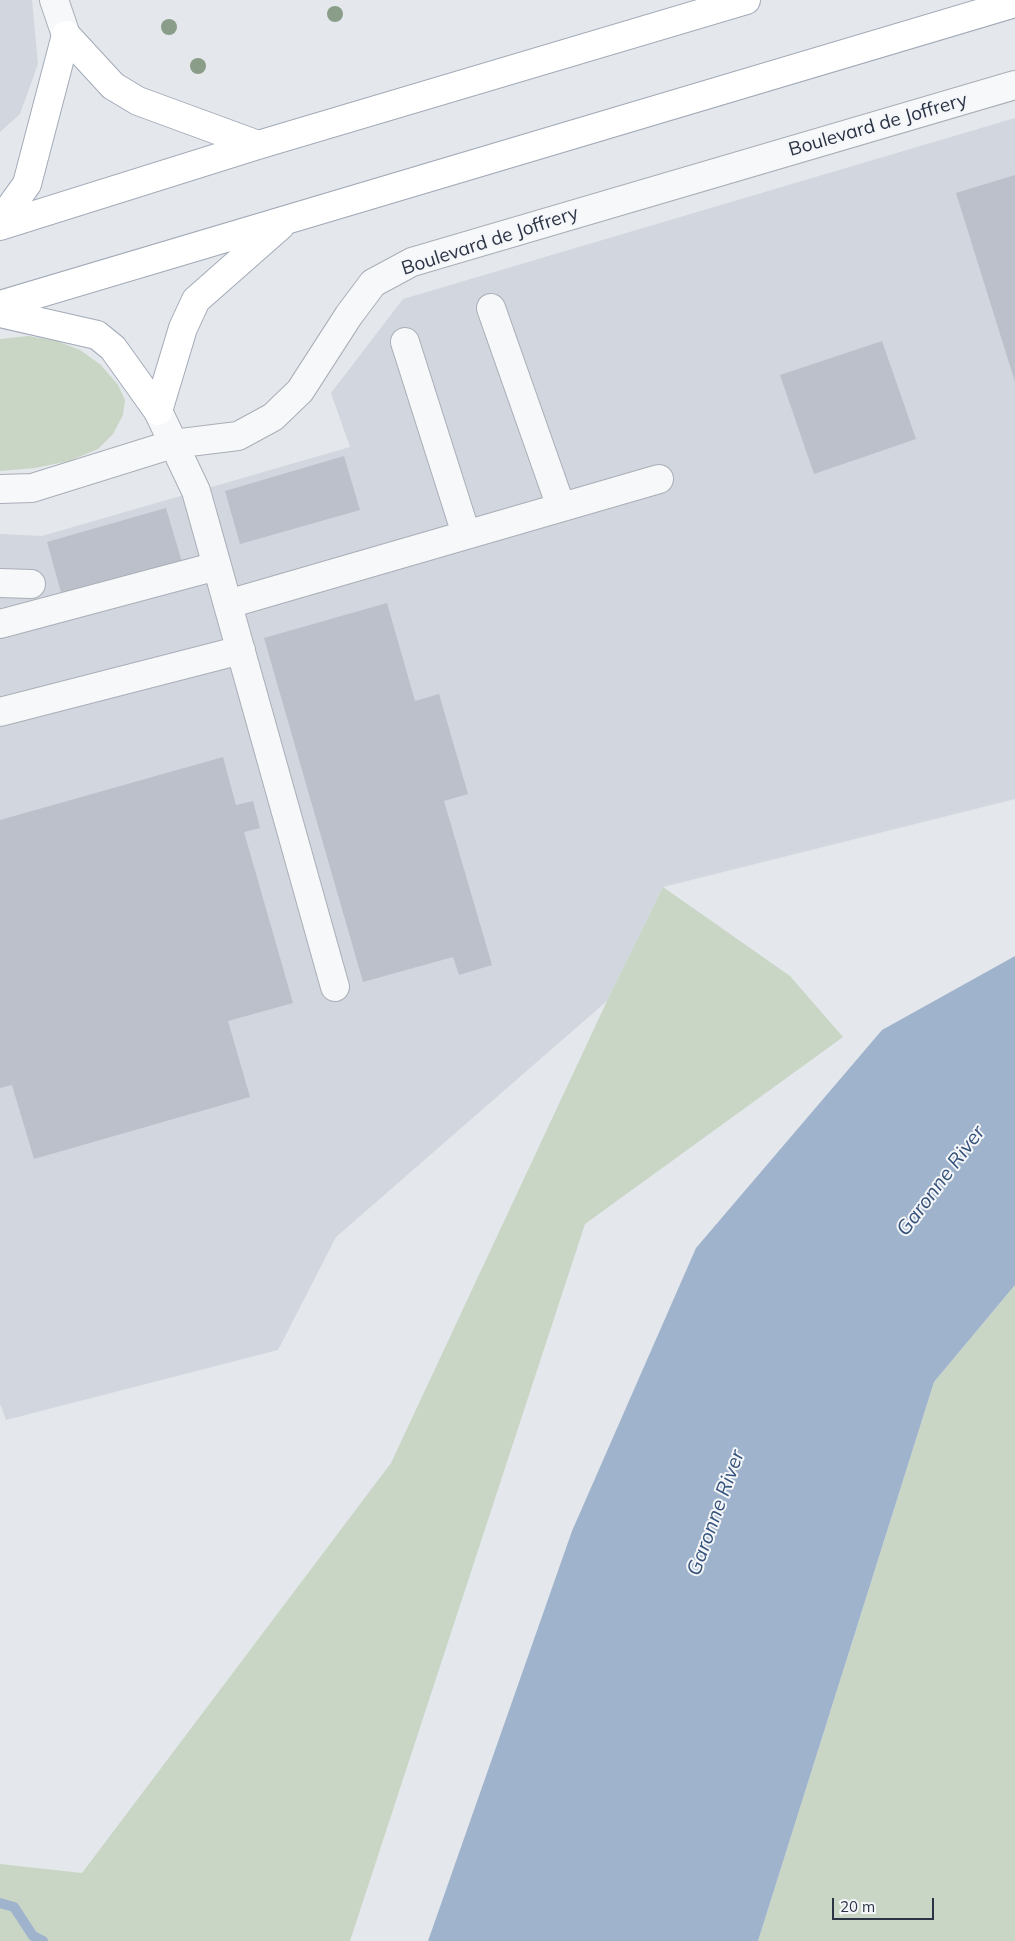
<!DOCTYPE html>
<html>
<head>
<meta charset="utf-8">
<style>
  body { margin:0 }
  #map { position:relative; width:1015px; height:1941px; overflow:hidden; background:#e4e7ec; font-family:Mulish,sans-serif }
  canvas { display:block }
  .scale { position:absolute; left:832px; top:1898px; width:102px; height:22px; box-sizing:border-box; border:2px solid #2b3445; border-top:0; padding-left:6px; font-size:15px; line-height:18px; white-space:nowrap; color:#2b3445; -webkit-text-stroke:4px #f4f6f9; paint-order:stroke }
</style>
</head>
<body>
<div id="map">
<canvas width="1015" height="1941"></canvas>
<div class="scale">20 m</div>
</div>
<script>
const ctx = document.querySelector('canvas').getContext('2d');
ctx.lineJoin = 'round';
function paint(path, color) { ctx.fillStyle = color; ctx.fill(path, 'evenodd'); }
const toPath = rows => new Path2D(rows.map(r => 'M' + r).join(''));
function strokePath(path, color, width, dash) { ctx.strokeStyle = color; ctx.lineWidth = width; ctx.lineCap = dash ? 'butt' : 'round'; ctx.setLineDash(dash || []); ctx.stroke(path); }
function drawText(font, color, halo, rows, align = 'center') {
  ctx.font = font + ' Mulish,sans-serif'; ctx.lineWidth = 4; ctx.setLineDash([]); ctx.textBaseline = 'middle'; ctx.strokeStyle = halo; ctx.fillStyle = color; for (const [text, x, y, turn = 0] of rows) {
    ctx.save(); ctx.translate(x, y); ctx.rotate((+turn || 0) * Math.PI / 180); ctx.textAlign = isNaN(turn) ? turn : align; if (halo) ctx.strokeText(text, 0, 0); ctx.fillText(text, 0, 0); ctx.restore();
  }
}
paint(toPath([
  [0,0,32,0,38,64,20,114,0,132],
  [1015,118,1015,799,663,887,607,1001,336,1237,278,1350,6,1420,0,1404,0,534,42,536,350,447,331,393,403,299]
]), '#d2d6de');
paint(toPath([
  [28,336,57,341,80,350,101,365,118,385,125,400,123,415,113,434,98,449,69,461,35,468,0,471,0,339],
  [663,887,790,976,843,1037,585,1224,350,1941,0,1941,0,1864,82,1873,391,1463,607,1001],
  [1015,1285,1015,1941,758,1941,934,1382]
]), '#c9d6c5');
paint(toPath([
  [1015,956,1015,1285,934,1382,758,1941,428,1941,572,1531,696,1248,882,1030]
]), '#9fb4cc');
strokePath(toPath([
  [0,1903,14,1907,33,1936,43,1941]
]), '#9fb4cc', 10);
paint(toPath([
  [1015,175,1015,382,956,193],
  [882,341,916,439,814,474,780,375],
  [344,456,360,510,240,544,225,491],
  [166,508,182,562,62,596,47,542],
  [387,603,415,701,439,694,468,794,444,801,492,965,459,975,453,957,363,982,264,638],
  [223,757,236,805,253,801,260,828,244,832,293,1003,228,1021,250,1097,34,1159,12,1085,0,1088,0,820]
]), '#bbc0ca');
const minor = toPath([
  [54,0,66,35],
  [491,308,561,507],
  [405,342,466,534],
  [158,411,196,491,335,987],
  [0,489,32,488,173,444,238,436,273,417,300,391,349,315,373,283,412,262,1015,85],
  [0,583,31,584],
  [228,604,659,479],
  [0,624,217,566],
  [0,712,241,650]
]);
const major = toPath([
  [66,35,113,86,138,101,258,145],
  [0,222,27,184,66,35],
  [0,226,258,145,746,0],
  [0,305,1015,3],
  [0,313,97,335,113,348,158,411],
  [158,411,183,328,196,300,280,226]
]);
strokePath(minor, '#a9aeb7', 30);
strokePath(major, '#a3abb8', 30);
strokePath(minor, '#f7f8fa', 28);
strokePath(major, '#fff', 28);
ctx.fillStyle = '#899d89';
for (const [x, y] of [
  [335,14],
  [169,27],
  [198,66]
]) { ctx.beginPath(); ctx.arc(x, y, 8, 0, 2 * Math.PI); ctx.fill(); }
drawText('19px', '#2b3445', '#f4f6f9', [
  ["Boulevard de Joffrery",878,125,-16],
  ["Boulevard de Joffrery",490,241,-18]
]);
drawText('italic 20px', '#34527a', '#f4f6f9', [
  ["Garonne River",941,1181,-53],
  ["Garonne River",716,1513,-70]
]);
</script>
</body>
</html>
